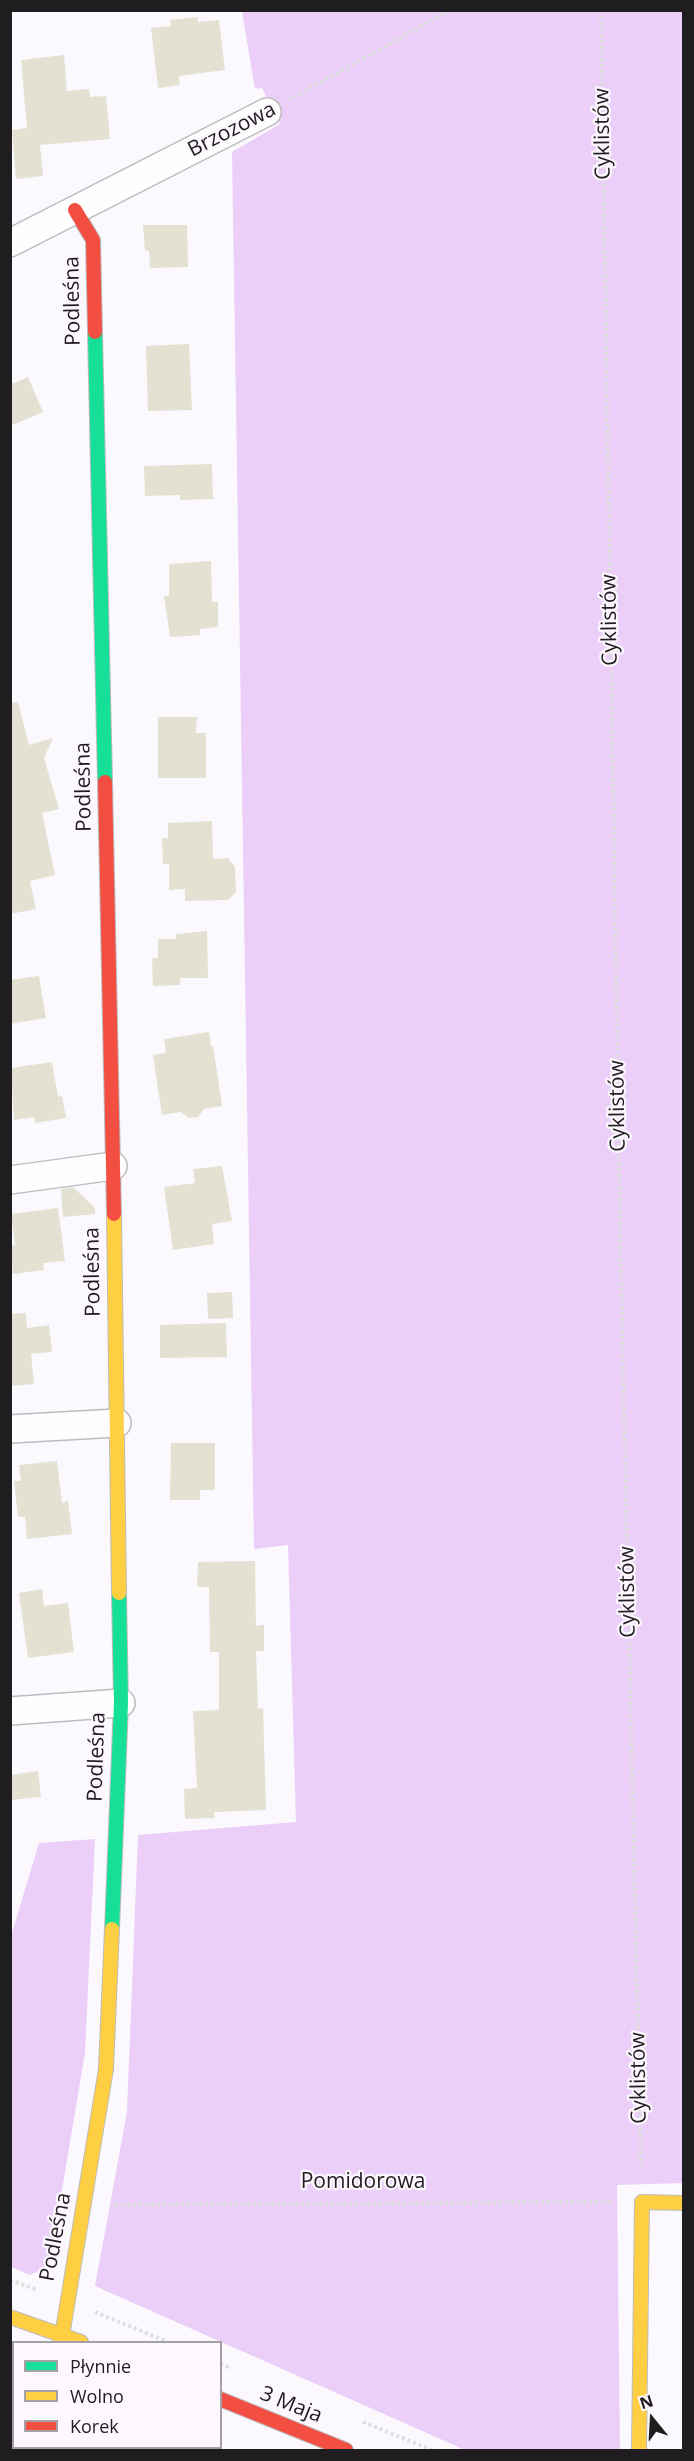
<!DOCTYPE html>
<html>
<head>
<meta charset="utf-8">
<style>
  body { margin:0 }
  #map { position:relative; width:694px; height:2461px; overflow:hidden; background:#fbf9fd; font-family:"Open Sans",sans-serif }
  canvas { display:block }
  .frame { position:absolute; inset:0; border:12px solid #201d21; pointer-events:none }
  .legend { position:absolute; left:12px; top:2341px; width:210px; height:108px; box-sizing:border-box; background:#fcf8fe; border:2px solid #a4a0a6; margin:0; padding:8px 10px; list-style:none; font-size:18px; color:#201d21 }
  .legend li { display:flex; align-items:center; gap:12px; height:30px }
  .legend b { width:30px; border:2px solid #a4a0a6 }
  .north { position:absolute; left:622px; top:2389px; width:60px; height:60px; -webkit-text-stroke:4px #fcf8fe; paint-order:stroke; rotate:342deg; font-size:16px; font-weight:700; line-height:24px; text-align:center; color:#201d21 }
  .north::after { content:''; display:block; margin:auto; width:21px; height:27px; background:#201d21; clip-path:polygon(50% 0,100% 100%,50% 72%,0 100%) }
</style>
</head>
<body>
<div id="map">
<canvas width="694" height="2461"></canvas>
<div class="frame"></div>
<ul class="legend">
<li><b style="height:8px;background:#16e098"></b>Płynnie</li>
<li><b style="height:8px;background:#ffcf43"></b>Wolno</li>
<li><b style="height:8px;background:#f24e42"></b>Korek</li>
</ul>
<div class="north">N</div>
</div>
<script>
const ctx = document.querySelector('canvas').getContext('2d');
ctx.lineJoin = 'round';
function paint(path, color) { ctx.fillStyle = color; ctx.fill(path, 'evenodd'); }
const toPath = rows => new Path2D(rows.map(r => 'M' + r).join(''));
function strokePath(path, color, width, dash) { ctx.strokeStyle = color; ctx.lineWidth = width; ctx.lineCap = dash ? 'butt' : 'round'; ctx.setLineDash(dash || []); ctx.stroke(path); }
function drawText(font, color, halo, rows, align = 'center') {
  ctx.font = font + ' "Open Sans",sans-serif'; ctx.lineWidth = 4.5; ctx.setLineDash([]); ctx.textBaseline = 'middle'; ctx.strokeStyle = halo; ctx.fillStyle = color; for (const [text, x, y, turn = 0] of rows) {
    ctx.save(); ctx.translate(x, y); ctx.rotate((+turn || 0) * Math.PI / 180); ctx.textAlign = isNaN(turn) ? turn : align; if (halo) ctx.strokeText(text, 0, 0); ctx.fillText(text, 0, 0); ctx.restore();
  }
}
paint(toPath([
  [242,11,683,11,684,2183,617,2185,620,2450,465,2450,95,2286,127,2112,138,1835,296,1822,288,1545,254,1549,232,152,280,124,262,88,255,89],
  [95,1839,85,2053,49,2267,30,2275,11,2267,11,1936,39,1843]
]), '#ebcff9');
paint(toPath([
  [198,17,198,22,219,20,225,70,179,76,180,85,158,88,151,28,171,26,170,20],
  [64,55,67,91,89,89,90,97,106,96,110,139,40,145,43,176,16,179,12,130,27,128,21,60],
  [143,225,187,225,188,267,150,268,149,251,145,250],
  [189,344,192,410,148,411,146,346],
  [28,377,43,412,10,426,10,385],
  [212,464,213,499,180,500,180,495,145,496,144,466],
  [211,561,212,602,218,602,218,627,200,629,200,635,170,637,164,596,169,596,169,564],
  [18,702,29,745,53,738,44,758,59,809,42,813,55,875,30,881,36,909,10,914,10,703],
  [158,717,197,717,196,733,206,733,206,778,158,778],
  [212,821,213,859,228,858,235,867,236,892,228,900,185,901,185,889,169,890,169,864,163,864,162,838,168,838,168,823],
  [207,931,208,978,180,978,180,985,153,986,152,958,158,958,158,939,176,939,176,934],
  [39,976,46,1018,10,1024,10,980],
  [209,1032,211,1046,213,1046,222,1106,204,1109,198,1117,189,1118,181,1112,162,1115,153,1055,166,1053,164,1039],
  [52,1062,58,1097,62,1096,66,1118,35,1123,34,1117,14,1120,11,1068],
  [222,1166,232,1221,212,1224,214,1244,173,1250,164,1187,195,1183,193,1169],
  [73,1187,95,1208,95,1214,63,1217,61,1189],
  [58,1208,65,1261,43,1263,44,1270,13,1274,10,1246,15,1245,11,1214],
  [232,1292,233,1318,208,1319,207,1293],
  [26,1313,27,1328,49,1325,52,1352,31,1354,34,1384,10,1386,10,1314],
  [226,1323,227,1357,160,1358,160,1325],
  [171,1443,215,1443,215,1490,200,1490,200,1500,170,1500],
  [57,1461,62,1503,68,1501,72,1534,27,1539,25,1517,18,1517,14,1481,21,1481,19,1465],
  [255,1561,256,1626,264,1625,264,1651,256,1651,258,1709,263,1708,266,1810,214,1812,215,1818,185,1819,184,1789,197,1788,193,1711,219,1710,219,1652,210,1652,209,1587,198,1587,197,1585,198,1562],
  [42,1589,44,1606,68,1603,74,1652,28,1658,19,1593],
  [38,1771,41,1797,10,1800,10,1775]
]), '#e3e1d2');
const street = toPath([
  [10,243,267,112],
  [10,1180,113,1166],
  [10,1429,117,1423],
  [10,1711,121,1703],
  [15,2450,17,2448]
]);
const fast = toPath([
  [95,332,105,782],
  [112,1929,121,1703,119,1593]
]);
const slow = toPath([
  [114,1214,119,1593],
  [10,2317,81,2342],
  [61,2342,106,2069,112,1929],
  [639,2450,642,2202,684,2203]
]);
const jam = toPath([
  [75,210,93,240,95,332],
  [105,782,114,1214],
  [220,2399,346,2450]
]);
strokePath(street, '#bdbbbe', 30);
strokePath(fast, '#bdbbbe', 16);
strokePath(slow, '#bdbbbe', 16);
strokePath(jam, '#bdbbbe', 16);
strokePath(toPath([
  [601,10,620,1230,641,2171],
  [289,100,450,10],
  [115,2205,612,2202],
  [10,2280,38,2290],
  [95,2312,168,2342],
  [220,2364,231,2368],
  [363,2422,432,2450]
]), '#dedede', 4, [3, 3]);
strokePath(street, '#fefeff', 27);
strokePath(fast, '#16e098', 14);
strokePath(slow, '#ffcf43', 14);
strokePath(jam, '#f24e42', 14);
drawText('21px', '#201d21', '#fcf8fe', [
  ["Brzozowa",232,130,-27],
  ["Cyklistów",603,134,-91],
  ["Podleśna",73,301,-91],
  ["Cyklistów",610,620,-91],
  ["Podleśna",84,787,-91],
  ["Cyklistów",618,1106,-91],
  ["Podleśna",93,1272,-91],
  ["Cyklistów",628,1592,-91],
  ["Podleśna",97,1757,-88],
  ["Cyklistów",639,2078,-91],
  ["Pomidorowa",363,2182],
  ["Podleśna",56,2237,-79],
  ["3 Maja",291,2405,22]
]);
</script>
</body>
</html>
